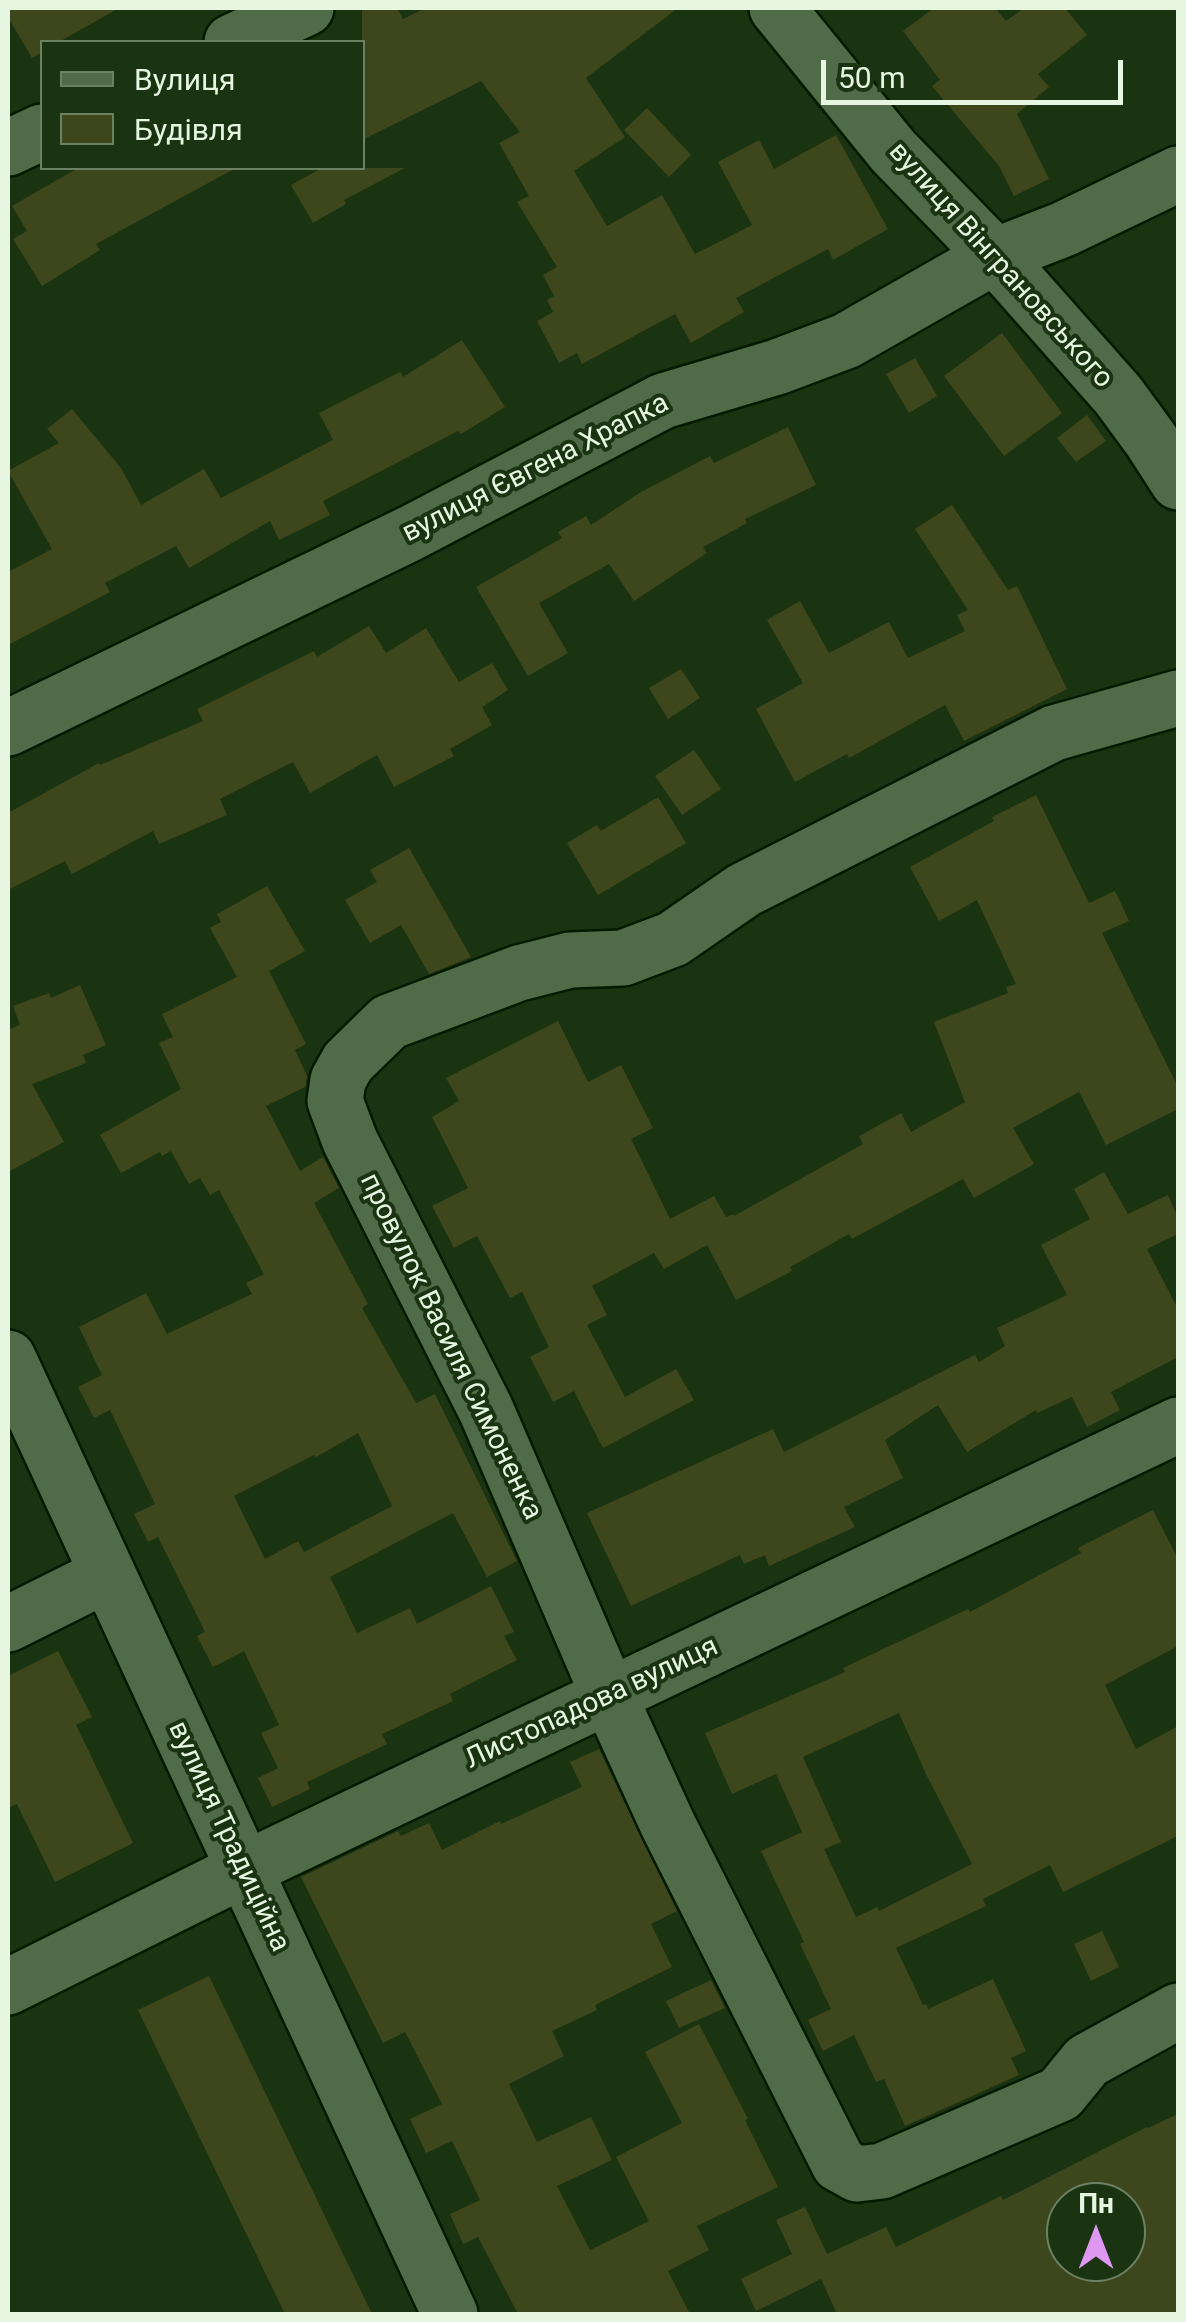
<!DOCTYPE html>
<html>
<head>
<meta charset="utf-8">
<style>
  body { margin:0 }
  #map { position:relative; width:1186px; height:2322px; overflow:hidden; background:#1a3311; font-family:Roboto,sans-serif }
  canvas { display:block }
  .frame { position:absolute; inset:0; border:10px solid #e6f6e1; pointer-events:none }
  .legend { position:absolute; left:40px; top:40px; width:325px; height:130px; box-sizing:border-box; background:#1a3311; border:2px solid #6c8164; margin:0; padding:12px 18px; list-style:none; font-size:30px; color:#e6f6e1 }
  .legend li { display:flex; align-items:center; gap:20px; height:50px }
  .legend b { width:50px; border:2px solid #6c8164 }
  .north { position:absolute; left:1046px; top:2182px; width:100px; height:100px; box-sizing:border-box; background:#1a3311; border:2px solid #6c8164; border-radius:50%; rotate:0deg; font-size:28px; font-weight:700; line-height:40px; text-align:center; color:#e6f6e1 }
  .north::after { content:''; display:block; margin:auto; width:35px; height:45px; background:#de98f2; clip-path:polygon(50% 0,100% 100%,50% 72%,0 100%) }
  .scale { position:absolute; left:821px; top:60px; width:302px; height:45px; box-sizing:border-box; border:5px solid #e6f6e1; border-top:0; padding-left:12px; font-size:30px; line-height:35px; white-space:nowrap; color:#e6f6e1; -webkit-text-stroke:8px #1a3311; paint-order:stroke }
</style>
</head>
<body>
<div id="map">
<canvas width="1186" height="2322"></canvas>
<div class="frame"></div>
<ul class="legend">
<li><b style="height:12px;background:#506b47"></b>Вулиця</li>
<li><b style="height:28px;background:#3e471c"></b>Будівля</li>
</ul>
<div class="north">Пн</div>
<div class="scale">50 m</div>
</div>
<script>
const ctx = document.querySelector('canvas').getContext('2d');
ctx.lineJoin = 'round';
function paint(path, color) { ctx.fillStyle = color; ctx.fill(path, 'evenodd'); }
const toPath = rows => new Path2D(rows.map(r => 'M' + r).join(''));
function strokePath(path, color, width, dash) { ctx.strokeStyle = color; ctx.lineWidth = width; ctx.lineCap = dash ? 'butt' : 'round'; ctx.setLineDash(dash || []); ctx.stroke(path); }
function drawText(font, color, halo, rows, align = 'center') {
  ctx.font = font + ' Roboto,sans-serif'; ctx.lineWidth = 8; ctx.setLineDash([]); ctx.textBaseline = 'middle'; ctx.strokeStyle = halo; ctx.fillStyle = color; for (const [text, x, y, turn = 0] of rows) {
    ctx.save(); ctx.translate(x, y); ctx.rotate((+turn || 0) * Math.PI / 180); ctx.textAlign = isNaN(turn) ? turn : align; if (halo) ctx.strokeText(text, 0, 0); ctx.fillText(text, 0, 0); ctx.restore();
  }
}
paint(toPath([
  [8,8,119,8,59,42,42,42,42,52,32,58,8,17],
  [362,8,397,8,403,19,426,8,678,8,586,78,625,137,574,171,607,226,662,195,695,254,752,225,718,162,759,140,774,169,836,135,888,229,833,260,828,249,736,298,744,312,691,343,675,314,582,364,577,353,559,363,537,321,553,312,547,300,554,296,543,275,557,267,517,202,529,196,499,143,520,132,481,81,362,140],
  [934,8,995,8,1006,21,1024,8,1065,8,1087,35,1038,74,1049,87,1017,114,1049,179,1014,196,999,166,932,86,940,80,903,31],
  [647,108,691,155,669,177,624,130],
  [78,168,236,168,96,244,100,250,42,286,13,239,27,231,12,206],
  [322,168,405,168,344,200,346,204,313,223,291,185],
  [1002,333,1062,413,1004,456,944,376],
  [462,340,505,407,461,434,458,431,323,501,330,515,279,540,270,521,189,568,176,546,105,583,110,592,8,645,8,572,52,549,8,471,59,443,47,429,72,409,121,468,141,505,204,469,221,498,333,440,319,413,400,372,403,377],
  [915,358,937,396,909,413,886,374],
  [1087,415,1106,441,1076,462,1057,438],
  [788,427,816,485,745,519,747,523,703,547,707,553,634,601,609,564,539,603,568,653,528,676,476,587,562,538,558,532,586,516,591,525,641,492,710,456,714,463],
  [952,505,1008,590,1017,586,1067,689,964,741,945,705,849,758,847,754,795,782,756,709,803,683,767,620,800,601,829,653,889,622,908,658,965,631,957,615,968,610,915,529],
  [369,626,386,653,426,628,459,682,492,663,508,690,482,707,492,725,450,749,454,756,394,787,377,755,310,793,293,762,220,799,227,815,159,844,153,831,72,874,65,861,8,890,8,813,99,763,100,765,203,721,197,709,314,651,317,657],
  [681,669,700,698,668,719,649,688],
  [694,750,721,789,682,815,655,776],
  [1036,795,1089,903,1115,891,1129,921,1102,933,1178,1087,1178,1109,1106,1145,1079,1092,1013,1128,1034,1164,974,1198,963,1179,852,1239,849,1234,790,1267,792,1271,736,1300,707,1245,664,1269,654,1253,592,1286,607,1315,587,1325,625,1397,676,1369,694,1400,603,1448,574,1391,553,1402,530,1357,549,1347,522,1292,510,1298,477,1236,454,1248,432,1206,468,1188,432,1117,459,1101,446,1078,558,1021,588,1082,621,1065,653,1128,631,1139,670,1219,714,1196,726,1217,733,1214,734,1216,863,1144,859,1136,901,1113,911,1132,965,1102,934,1022,1008,993,1006,987,1016,984,977,900,939,921,910,867,994,821,992,817],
  [658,797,686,843,598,895,567,843,597,825,601,831],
  [409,848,471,957,429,974,401,925,370,943,345,900,377,882,370,870],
  [267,886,305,951,269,971,306,1044,295,1050,307,1076,305,1087,266,1106,300,1171,323,1157,339,1188,314,1203,368,1304,362,1308,416,1403,435,1394,517,1561,487,1577,453,1513,330,1577,357,1633,410,1608,417,1624,491,1586,514,1632,504,1636,517,1660,450,1694,453,1701,382,1734,387,1744,307,1782,310,1789,272,1807,258,1778,278,1768,261,1733,279,1725,244,1651,213,1667,197,1636,205,1632,158,1537,148,1542,134,1514,155,1504,110,1410,94,1418,78,1387,102,1375,79,1327,146,1293,167,1334,252,1294,246,1283,264,1274,219,1190,210,1195,200,1178,189,1184,171,1151,162,1156,160,1152,121,1173,100,1135,181,1089,159,1043,173,1037,162,1014,237,977,210,928,221,922,217,914],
  [358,1433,392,1506,304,1552,298,1541,265,1559,234,1496,314,1455,316,1457],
  [80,985,106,1045,83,1055,86,1063,32,1084,64,1142,8,1172,8,1030,20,1025,13,1006,49,993,51,998],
  [1104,1172,1128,1214,1168,1195,1178,1218,1178,1234,1147,1249,1178,1309,1178,1357,1111,1392,1120,1410,1087,1427,1072,1397,1037,1413,1036,1410,967,1452,938,1405,885,1440,903,1478,844,1507,855,1527,769,1566,765,1555,744,1564,740,1555,631,1606,587,1513,773,1429,784,1452,975,1355,979,1362,1005,1346,997,1328,1067,1295,1041,1245,1090,1219,1074,1189],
  [1153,1510,1178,1559,1178,1646,1105,1685,1136,1749,1178,1726,1178,1836,1063,1892,1050,1865,983,1899,986,1906,896,1948,923,2005,926,2004,928,2009,993,1979,1026,2051,1011,2058,1019,2075,905,2126,884,2079,876,2082,854,2035,823,2051,808,2020,831,2009,800,1944,804,1942,761,1851,802,1832,776,1774,732,1794,705,1733,845,1672,843,1668,968,1609,970,1612,1081,1553,1078,1548],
  [899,1713,926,1774,972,1864,879,1911,877,1907,856,1917,824,1849,841,1842,803,1757],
  [58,1651,92,1717,76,1725,133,1843,55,1882,17,1804,8,1808,8,1676],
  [599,1749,677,1911,651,1924,672,1967,595,2005,597,2010,552,2031,564,2056,509,2084,537,2142,591,2117,612,2160,557,2186,590,2250,649,2221,616,2157,682,2123,645,2052,699,2024,748,2119,745,2120,778,2187,697,2226,709,2250,668,2271,690,2314,518,2314,478,2237,463,2244,450,2214,480,2200,452,2141,426,2153,410,2119,442,2104,405,2032,383,2043,301,1877,398,1831,401,1836,429,1823,442,1850,500,1821,501,1824,582,1787,570,1762],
  [1102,1931,1119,1967,1091,1981,1074,1944],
  [209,1976,372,2314,285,2314,138,2010],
  [711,1980,725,2008,679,2028,666,2001],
  [1178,2114,1178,2314,837,2314,821,2279,756,2311,741,2279,792,2254,776,2220,805,2207,827,2254,886,2227,896,2247,1001,2196,1003,2200,1147,2127,1148,2128],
  [1066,2202,1126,2202,1126,2262,1066,2262]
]), '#3e471c');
const minor = toPath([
  [777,8,893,151,995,256,1118,395,1151,440,1178,482],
  [232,42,306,8],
  [8,148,42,132],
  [1178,698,1054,733,744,890,673,939,623,958,570,960,519,973,389,1022,348,1062,338,1080,335,1101,350,1141,486,1410,609,1696,668,1825,839,2164,857,2174,882,2171,1060,2094,1087,2061,1178,2011],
  [8,728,411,533,663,401,777,367,846,341,995,256,1064,229,1178,174],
  [8,1358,450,2314],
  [8,1624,108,1574],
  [8,1987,243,1870,1178,1425]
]);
strokePath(minor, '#031a00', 60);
strokePath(minor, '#506b47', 55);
drawText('28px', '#e6f6e1', '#1a3311', [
  ["вулиця Вінграновського",1000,266,48],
  ["вулиця Євгена Храпка",536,469,-27],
  ["провулок Василя Симоненка",450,1347,64],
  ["Листопадова вулиця",592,1704,-25],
  ["вулиця Традиційна",228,1837,65]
]);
</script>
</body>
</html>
